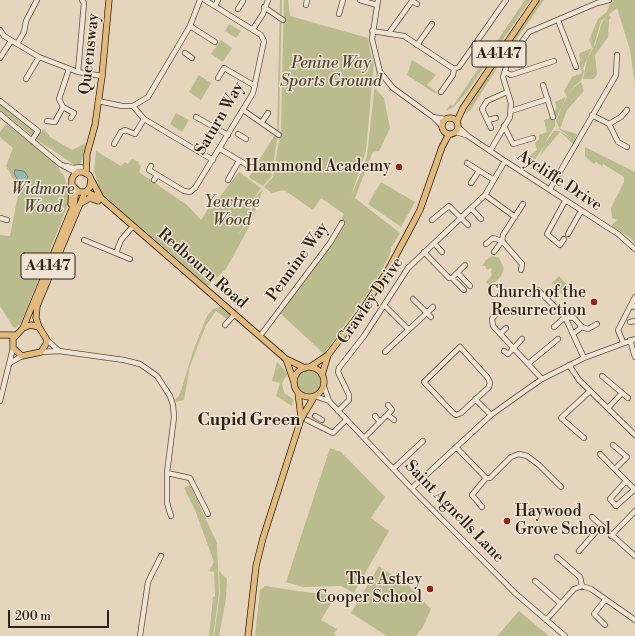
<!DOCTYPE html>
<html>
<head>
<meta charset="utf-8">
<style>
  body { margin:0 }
  #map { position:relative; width:635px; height:636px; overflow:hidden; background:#e6d5bd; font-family:"Libre Bodoni",serif }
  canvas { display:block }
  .scale { position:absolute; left:8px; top:610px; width:101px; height:18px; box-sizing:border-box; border:2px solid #2f2016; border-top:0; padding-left:5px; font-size:12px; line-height:14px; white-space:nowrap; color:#2f2016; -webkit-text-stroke:3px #efe4d4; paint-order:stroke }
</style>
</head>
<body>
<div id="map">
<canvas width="635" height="636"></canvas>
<div class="scale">200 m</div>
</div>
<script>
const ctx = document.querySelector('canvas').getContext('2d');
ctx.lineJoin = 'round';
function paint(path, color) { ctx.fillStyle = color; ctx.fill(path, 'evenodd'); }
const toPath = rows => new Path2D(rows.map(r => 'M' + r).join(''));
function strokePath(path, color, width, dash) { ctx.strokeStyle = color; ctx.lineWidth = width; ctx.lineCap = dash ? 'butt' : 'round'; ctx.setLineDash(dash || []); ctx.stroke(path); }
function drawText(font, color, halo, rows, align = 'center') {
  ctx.font = font + ' "Libre Bodoni",serif'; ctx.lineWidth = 3; ctx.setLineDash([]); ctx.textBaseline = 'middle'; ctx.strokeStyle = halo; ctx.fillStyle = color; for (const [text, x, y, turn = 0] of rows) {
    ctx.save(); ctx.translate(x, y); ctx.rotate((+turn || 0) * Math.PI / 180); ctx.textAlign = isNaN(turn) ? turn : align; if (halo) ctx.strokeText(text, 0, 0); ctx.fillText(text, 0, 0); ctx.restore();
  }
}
paint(toPath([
  [280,0,282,0,279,129,271,177,263,186,249,177,277,131],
  [284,0,288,0,290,16,368,38,371,55,374,61,366,151,351,196,361,173,367,156,377,66,380,80,375,88,384,98,390,128,384,141,379,151,373,152,371,156,355,198,400,233,391,248,390,255,372,287,324,354,280,313,336,231,344,214,321,198,313,210,284,190,272,193,264,187,273,177,281,129],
  [525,0,530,0,467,92,454,107,446,111,450,105,453,106],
  [540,0,544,0,502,60,470,111,464,115,474,97],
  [611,0,635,0,635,85,630,50,617,8,601,21,593,49,589,40,598,19,607,12],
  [608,15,611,17,609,20,608,37,595,55,597,75,593,79,583,79,587,59,595,45,602,22],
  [229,24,241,31,236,38,225,31],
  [221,40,232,48,223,62,211,54],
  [592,48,583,68,584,72,581,81,573,87,567,97,564,91,572,77,582,73,579,63,581,60,579,56,580,53],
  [412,60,436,75,427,85,437,92,436,94,407,75],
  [199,75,211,83,201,100,189,92],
  [581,82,584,91,567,110,560,129,577,134,575,141,573,144,560,132,539,157,536,164,544,146,534,161,529,156,537,150,535,143,539,139,539,135,547,132,544,120,555,116,554,111,557,108,555,102,566,97,555,121,555,126,544,144,554,131,559,131,572,138,560,130,556,121,564,102,572,89],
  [0,100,41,132,44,129,50,137,72,150,86,143,81,163,76,166,39,141,0,110],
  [176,113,189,120,182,132,170,124],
  [6,124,54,161,64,176,71,197,21,323,16,328,13,327,0,306,0,235,10,236,19,190,6,166,13,148,0,137,0,132],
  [585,147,635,172,635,243,629,237,611,226,617,220,612,218,611,208,624,182,624,177,603,164,602,166,596,162,594,164,592,163,585,156],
  [96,151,121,166,125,162,128,164,132,159,139,162,138,164,141,166,139,172,187,205,201,220,208,209,215,203,239,172,261,188,251,202,249,220,237,235,250,221,252,215,252,201,263,189,249,227,226,269,208,286,107,198,101,192,94,171],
  [381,182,415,202,401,227,368,204],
  [492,256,499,258,504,268,501,276,491,287,486,282,492,275,491,272,492,270,491,268,487,270,485,266,482,266,486,260],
  [559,276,570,288,563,295,552,283],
  [220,307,230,315,227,319,216,311,206,325,190,366,184,400,176,402,175,399,178,397,181,391,193,351,207,316,213,309],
  [277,362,286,371,287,375,282,383,284,393,293,399,292,406,276,396,280,383,272,381],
  '296 382a13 13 0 1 1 26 0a13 13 0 1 1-26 0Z',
  [330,448,341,452,385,497,371,518,389,531,354,593,341,586,303,587,286,582],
  [190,485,217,543,219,593,213,636,209,636,213,597,215,596,214,572,209,571,214,562,195,510,184,488],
  [379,566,409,586,431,609,423,627,416,636,387,636,351,613],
  [219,571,227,579,226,599,219,636,214,636,220,593],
  [265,586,304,592,336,595,321,620,337,629,334,634,336,636,255,636,260,590],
  [519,611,549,636,497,636]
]), '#babc8e');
const water = toPath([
  [15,170,24,171,28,177,26,181,21,182,18,181,14,173,15,170]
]);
paint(water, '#97b9ab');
strokePath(water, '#6d7c6f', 1);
const minor = toPath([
  [360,0,377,5],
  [378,0,372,39,380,72,393,88,433,117,442,126],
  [306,5,307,0],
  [215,6,218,0],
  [264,7,283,20],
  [238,9,243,1],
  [339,14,343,0],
  [558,20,576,67],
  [190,26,215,42],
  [253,29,263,14,268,0],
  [0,30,4,36,39,57,78,72,102,76],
  [372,31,404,36,454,69],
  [389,33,412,1,417,4],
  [17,44,24,32,26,21,37,0],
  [417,45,432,24],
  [185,53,192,58],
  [0,58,11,41],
  [69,69,59,99,63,107,74,113,71,118],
  [78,72,84,3,82,0],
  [505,72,511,75,554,61],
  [218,78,224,68,255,86],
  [26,79,39,57],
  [543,85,553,117],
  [441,92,453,75,454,69,459,67,506,0],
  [0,101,38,131,32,140],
  [98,101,122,106,133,106,148,97,190,26,200,0],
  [133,106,144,119,213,160],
  [243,110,279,135],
  [511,111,548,99],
  [0,114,60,164,77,173],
  [592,115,609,124,621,117,627,110],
  [196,117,228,135],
  [433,117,445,119],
  [488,120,496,118],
  [47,121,55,122,63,107],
  [262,122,268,113],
  [609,124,618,142,627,147],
  [504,126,513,144,533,138],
  [458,127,468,136,505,161,618,234,635,249],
  [491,128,482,109,487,101,507,92],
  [456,132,466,135],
  [238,134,246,139],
  [114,144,121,132,125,130,135,134,144,119],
  [220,149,252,168],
  [490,151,510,117,511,103,503,77,508,61,529,32,597,3,609,0],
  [467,163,494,180],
  [67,166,73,168,81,167],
  [151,166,149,170,184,191,190,192,195,188,253,93,264,41,261,35,205,0],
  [154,180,157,175],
  [228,180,239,161],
  [471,183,479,171],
  [550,189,616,75,617,55],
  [485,195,515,217],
  [471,208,481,219],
  [0,218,7,220],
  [432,220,449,206,468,225],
  [568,234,581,211],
  [564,239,560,245,547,234,565,201],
  [84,240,130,259],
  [434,243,442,252],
  [486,244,493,238,502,241,494,252],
  [424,252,449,278,452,278,464,290],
  [116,253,121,240,133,226],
  [521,270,522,264,502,241,503,235,523,204],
  [458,273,470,286],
  [452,278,465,265],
  [538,290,565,317,584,358],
  [413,299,431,317],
  [385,306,408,329],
  [634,307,635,306],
  [501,308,492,319,493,326,542,379],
  [630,322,635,321],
  [225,325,234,315],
  [554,327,565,317,574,318,582,327,574,333],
  [582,327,588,329,597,324],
  [500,334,506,328],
  [260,336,330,243,342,223],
  [47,340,59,351],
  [630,340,635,357],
  [623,342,618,330,635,297],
  [460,347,488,378,490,383,489,387,461,413,456,415,453,413,424,382,460,347],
  [504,351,508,354,522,339],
  [41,352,59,351,124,360,140,364,157,376,170,396,173,405,174,417,167,473,167,503,171,516],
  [385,352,433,307],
  [10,363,22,356],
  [529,363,558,339],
  [569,365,579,380,635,435],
  [602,376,628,398],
  [323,384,329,401,417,494,515,593,565,636],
  [315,396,329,401],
  [475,399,491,415],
  [0,401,13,348],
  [608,408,622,393],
  [338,411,349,400,349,395,338,372,339,368,364,336,408,268,485,195,505,161],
  [388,415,394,420],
  [315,416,322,420],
  [375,416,380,422],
  [307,420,333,433,346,420],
  [364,438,392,410,388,405],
  [584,438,561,418,590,391],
  [613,445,627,457,615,469],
  [456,447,486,478,490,478,511,457,519,454,527,456,539,465,561,487],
  [600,454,635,490],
  [393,469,423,441],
  [167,473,190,478,208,514],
  [626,481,610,499,616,506,635,489],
  [412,488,491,415,526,390,542,379,584,358,635,339],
  [482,507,472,495,486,478],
  [592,517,635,556],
  [611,536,635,511],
  [579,551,601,526],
  [557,557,580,577,582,586],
  [535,581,560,603],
  [605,600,594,614,605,625],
  [546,620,574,589,582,586,591,589,635,620],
  [140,636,148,582,161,556]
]);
const major = toPath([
  '442 126a8 8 0 1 1 16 0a8 8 0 1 1-16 0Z',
  [457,121,463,108,536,0],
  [86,173,87,154,95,125,102,76,109,0],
  [92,181,101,198],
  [86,192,101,198,286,359,305,368],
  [81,203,90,198,98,201],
  [71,204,72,179,74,175,78,172,83,172,89,175,91,179,90,187,86,192,79,192,72,185],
  [31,325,39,327,47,340,46,344,41,352,22,356,13,348,13,339,23,328,31,325],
  [39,327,36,318,37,306,85,192],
  [23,328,74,204,76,190],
  [0,335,16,335],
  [286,359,294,382],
  [310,367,328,355],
  '294 382a15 15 0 1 1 30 0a15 15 0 1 1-30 0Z',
  [322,375,328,355,363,309,388,270,409,231,420,210,442,147,449,134],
  [298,393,301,416],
  [248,636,256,566,263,538,301,419,314,397]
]);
strokePath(minor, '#5d4d40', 6);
strokePath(major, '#2f2016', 7);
strokePath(minor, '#efe4d4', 4.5);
strokePath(major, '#e3ba7e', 5.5);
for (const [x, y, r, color] of [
  [399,167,4,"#8f2418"],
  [594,302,4,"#8f2418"],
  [507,521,4,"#8f2418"],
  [430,589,4,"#8f2418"]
]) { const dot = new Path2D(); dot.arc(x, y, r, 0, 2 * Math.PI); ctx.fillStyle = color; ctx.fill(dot); strokePath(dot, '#efe4d4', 1.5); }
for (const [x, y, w] of [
  [499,54,54],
  [48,266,54]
]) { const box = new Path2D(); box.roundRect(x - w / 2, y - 13, w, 26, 3); ctx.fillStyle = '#efe4d4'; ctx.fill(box); strokePath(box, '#2f2016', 1); }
drawText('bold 15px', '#2f2016', null, [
  ["A4147",499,54],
  ["A4147",48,266]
]);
drawText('16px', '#2f2016', '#efe4d4', [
  ["Queensway",90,54,-84],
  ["Saturn Way",220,119,-60],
  ["Aycliffe Drive",559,181,33],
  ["Pennine Way",298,262,-54],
  ["Redbourn Road",202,269,41],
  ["Crawley Drive",371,301,-55],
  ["Saint Agnells Lane",454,512,46]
]);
drawText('italic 16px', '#524734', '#efe4d4', [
  ["Penine Way",331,64],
  ["Sports Ground",331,82],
  ["Widmore",43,190],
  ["Wood",43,208],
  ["Yewtree",232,203],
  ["Wood",232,221]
]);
drawText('16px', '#2f2016', '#efe4d4', [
  ["Hammond Academy",391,167],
  ["Church of the",586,293],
  ["Resurrection",586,311],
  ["Haywood",515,512,"left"],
  ["Grove School",515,530,"left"],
  ["The Astley",422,580],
  ["Cooper School",422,598]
], 'right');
drawText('bold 17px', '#2f2016', '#efe4d4', [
  ["Cupid Green",249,421]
]);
</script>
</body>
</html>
